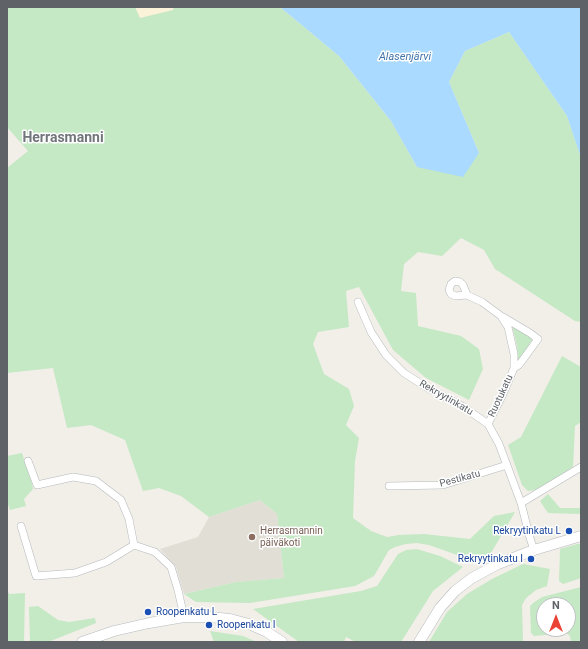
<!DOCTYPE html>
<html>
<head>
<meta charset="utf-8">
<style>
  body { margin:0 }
  #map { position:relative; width:588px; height:649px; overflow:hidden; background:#f1efe8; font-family:Roboto,sans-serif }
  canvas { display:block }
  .frame { position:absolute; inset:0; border:8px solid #5f6368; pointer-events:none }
  .north { position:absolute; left:536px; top:597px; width:40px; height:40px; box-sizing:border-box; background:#fff; border:1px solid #bfc1c3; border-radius:50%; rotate:0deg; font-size:11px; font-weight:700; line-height:16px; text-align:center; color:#5f6368 }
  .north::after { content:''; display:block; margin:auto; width:14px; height:18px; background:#ea4335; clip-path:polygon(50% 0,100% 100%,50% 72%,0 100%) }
</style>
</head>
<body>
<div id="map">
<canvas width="588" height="649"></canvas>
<div class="frame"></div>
<div class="north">N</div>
</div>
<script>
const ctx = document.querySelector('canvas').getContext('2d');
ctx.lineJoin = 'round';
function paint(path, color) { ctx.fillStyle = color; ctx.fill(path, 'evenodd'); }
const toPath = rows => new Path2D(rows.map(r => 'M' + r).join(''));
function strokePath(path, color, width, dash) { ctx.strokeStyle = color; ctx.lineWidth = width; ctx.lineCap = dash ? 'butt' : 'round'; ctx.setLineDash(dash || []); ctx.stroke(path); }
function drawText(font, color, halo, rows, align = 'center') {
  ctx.font = font + ' Roboto,sans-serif'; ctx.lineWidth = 3; ctx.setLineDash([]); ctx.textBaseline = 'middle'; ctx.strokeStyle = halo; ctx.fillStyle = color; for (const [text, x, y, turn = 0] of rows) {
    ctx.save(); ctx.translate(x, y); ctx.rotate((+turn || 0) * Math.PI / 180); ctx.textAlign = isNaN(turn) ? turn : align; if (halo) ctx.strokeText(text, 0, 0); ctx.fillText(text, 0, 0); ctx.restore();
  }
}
paint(toPath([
  [260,500,277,514,284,578,236,582,184,594,176,567,160,549,198,537,209,517]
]), '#e1ded6');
paint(toPath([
  [7,7,280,7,339,56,391,121,417,167,479,153,449,82,465,51,509,32,567,116,580,155,581,155,581,322,575,321,495,269,484,250,461,238,442,256,418,252,404,264,401,291,416,293,418,326,461,336,479,349,483,369,469,400,426,378,393,350,359,287,346,291,349,327,318,332,313,344,324,374,349,389,354,406,346,425,359,438,355,461,353,518,371,531,387,537,399,535,424,534,470,539,494,516,515,512,491,553,474,561,429,545,417,543,406,544,395,547,389,550,374,576,355,586,250,603,196,602,184,594,236,582,284,578,277,514,260,500,209,517,181,496,159,488,143,491,125,440,91,425,67,428,53,368,7,373,7,168,28,151,7,127],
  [512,325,529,335,532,340,521,358,518,360,517,346],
  [562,356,581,367,581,422,575,426,573,467,536,490,528,491,522,485,508,445,521,437],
  [22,453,32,484,33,489,24,499,26,506,10,510,7,501,7,456],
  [548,494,560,508,581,508,581,514,548,513,540,501],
  [577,544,581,544,581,578,563,584,559,581,560,549],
  [417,549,440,556,463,567,433,591,401,642,356,642,346,637,344,642,299,642,253,609,361,591,377,586,398,554,406,550],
  [523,564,550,569,547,586,536,590,526,598,522,605,523,642,429,642,447,612,467,594,492,579],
  [581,587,581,642,571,642,570,636,566,633,534,636,531,633,530,606,533,603,542,597],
  [544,605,568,605,568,629,544,629],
  [7,589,9,594,25,593,24,642,7,642],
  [38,606,58,620,69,622,95,618,96,623,48,642,30,642,29,607],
  [210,631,243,636,257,642,214,642]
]), '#c5e8c5');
paint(toPath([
  [135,7,174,7,173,10,140,18]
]), '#fbf3d9');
paint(toPath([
  [280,7,581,7,581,155,580,155,567,116,509,32,465,51,449,82,479,153,463,177,417,167,391,121,339,56]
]), '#aadaff');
const street = toPath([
  [467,295,455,296,451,294,449,290,451,284,455,281,460,282,463,285,467,295,482,302,501,316,508,327,514,354,514,368,503,394,488,424],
  [358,302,371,332,386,355,404,373,426,387,462,406,488,424,499,444,521,503,530,538,534,550],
  [503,317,530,333,538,339,519,365,514,368],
  [28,461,37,485,73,477,96,481,121,500,129,519,134,545],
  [389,486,443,485,507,465],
  [521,503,581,467],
  [21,526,36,576,75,573,106,562,134,545],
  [134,545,155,552,171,567,178,590,184,617]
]);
const secondary = toPath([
  [82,642,114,631,149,623,184,617,209,617,230,619,249,624,267,632,282,642],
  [419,642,440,608,455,591,472,578,498,564,534,550,581,536]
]);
strokePath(street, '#b5b8bc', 8);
strokePath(secondary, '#b6babf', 11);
strokePath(street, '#fff', 7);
strokePath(secondary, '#fff', 10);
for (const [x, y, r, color] of [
  [569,531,4,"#1a4fb4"],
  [252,537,4,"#8d6e63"],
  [531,559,4,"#1a4fb4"],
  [148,612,4,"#1a4fb4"],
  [209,625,4,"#1a4fb4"]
]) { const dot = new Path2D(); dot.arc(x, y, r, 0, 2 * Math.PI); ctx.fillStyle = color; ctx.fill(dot); strokePath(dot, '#fff', 1.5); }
drawText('10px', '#5f6368', '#fff', [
  ["Ruotukatu",501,396,-65],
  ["Rekryytinkatu",446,398,30],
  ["Pestikatu",460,479,-15]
]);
drawText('10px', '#785e54', '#fff', [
  ["Herrasmannin",260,531],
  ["päiväkoti",260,543]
], 'left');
drawText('10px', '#164399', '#fff', [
  ["Rekryytinkatu L",561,531],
  ["Rekryytinkatu I",523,559],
  ["Roopenkatu L",156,612,"left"],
  ["Roopenkatu I",217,625,"left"]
], 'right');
drawText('italic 11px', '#4174aa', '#fff', [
  ["Alasenjärvi",405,57]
]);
drawText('bold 14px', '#70757a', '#fff', [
  ["Herrasmanni",63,138]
]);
</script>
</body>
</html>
